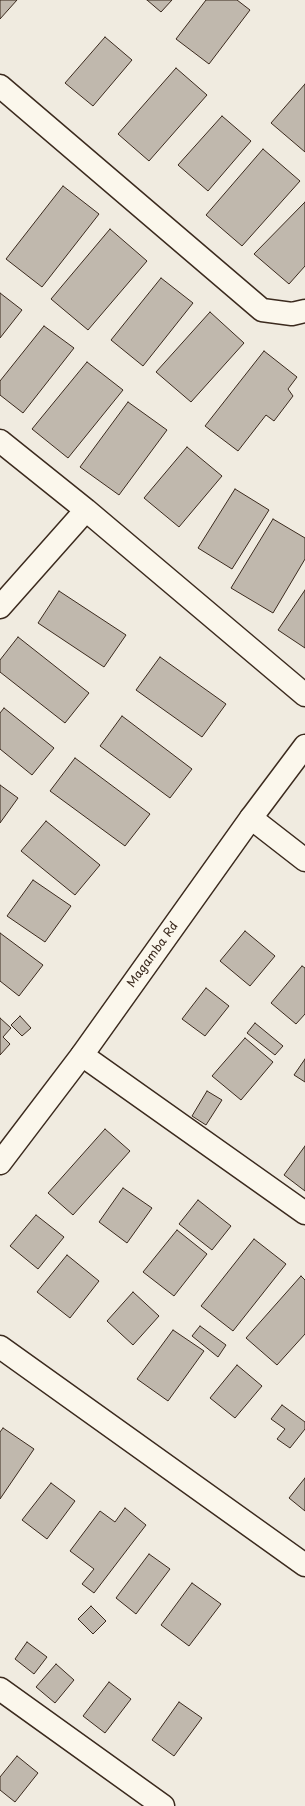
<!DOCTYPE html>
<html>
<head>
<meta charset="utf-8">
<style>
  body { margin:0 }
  canvas { display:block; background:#f0ebe0 }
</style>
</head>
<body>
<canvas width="305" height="1806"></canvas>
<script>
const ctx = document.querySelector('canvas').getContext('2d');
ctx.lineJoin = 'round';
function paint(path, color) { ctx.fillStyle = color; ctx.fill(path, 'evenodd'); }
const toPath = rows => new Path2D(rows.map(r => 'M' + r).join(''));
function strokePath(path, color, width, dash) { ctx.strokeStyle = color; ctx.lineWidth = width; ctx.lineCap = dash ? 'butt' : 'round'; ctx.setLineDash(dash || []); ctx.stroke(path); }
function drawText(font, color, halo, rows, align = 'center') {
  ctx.font = font + ' "Playpen Sans",sans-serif'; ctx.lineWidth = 3; ctx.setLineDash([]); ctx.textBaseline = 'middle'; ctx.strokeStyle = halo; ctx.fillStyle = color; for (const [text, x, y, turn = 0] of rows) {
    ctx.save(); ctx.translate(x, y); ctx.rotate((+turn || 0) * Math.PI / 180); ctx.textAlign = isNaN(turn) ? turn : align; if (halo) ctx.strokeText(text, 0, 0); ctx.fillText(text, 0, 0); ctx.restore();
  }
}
const building = toPath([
  [0,0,17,0,0,19,0,0],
  [147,0,172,0,161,12,147,0],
  [206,0,237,0,250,10,209,64,176,39,206,0],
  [105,37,132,60,93,106,65,83,105,37],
  [176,68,207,95,149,161,118,134,176,68],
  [305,84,305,152,271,123,305,84],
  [222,116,251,141,208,191,178,165,222,116],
  [263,149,300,181,242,246,206,215,263,149],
  [63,186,99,214,42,287,6,259,63,186],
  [305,202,305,266,289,284,254,254,305,202],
  [110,229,147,261,88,330,51,299,110,229],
  [161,278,193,303,143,366,111,340,161,278],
  [0,293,22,310,0,338,0,293],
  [210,312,244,343,191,402,156,372,210,312],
  [44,326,74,348,23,413,0,395,0,381,44,326],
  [264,351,297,377,288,389,293,396,274,421,266,415,238,451,205,426,264,351],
  [87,362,123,390,68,458,32,429,87,362],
  [128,402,167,430,119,495,80,467,128,402],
  [187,447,222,476,179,527,144,498,187,447],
  [235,489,269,510,232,569,198,548,235,489],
  [273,519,305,538,305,559,273,613,231,588,273,519],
  [305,590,305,648,278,630,305,590],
  [59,591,126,635,104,667,38,623,59,591],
  [18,637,89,693,65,723,0,672,0,660,18,637],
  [160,657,226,704,202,737,136,690,160,657],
  [4,708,54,748,32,775,0,749,0,713,4,708],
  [122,716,192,769,170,798,100,746,122,716],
  [75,758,150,814,125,846,50,791,75,758],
  [0,785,18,798,0,823,0,785],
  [46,821,100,865,75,895,21,851,46,821],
  [33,880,71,906,45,942,7,916,33,880],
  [245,931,275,956,250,986,220,961,245,931],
  [0,933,43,965,19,996,0,981,0,933],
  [302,966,305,968,305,1014,296,1024,271,1003,302,966],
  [206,988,229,1006,205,1036,182,1019,206,988],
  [20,1016,31,1028,22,1036,11,1025,20,1016],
  [0,1018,11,1028,3,1037,10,1044,0,1055,0,1018],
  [255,1023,283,1046,275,1055,247,1033,255,1023],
  [245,1038,273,1062,241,1100,212,1076,245,1038],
  [305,1059,305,1082,294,1075,305,1059],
  [207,1091,222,1100,206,1125,192,1116,207,1091],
  [105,1129,130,1151,73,1215,48,1193,105,1129],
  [305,1146,305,1191,284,1175,305,1146],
  [123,1188,152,1208,127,1243,99,1222,123,1188],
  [198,1200,231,1226,212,1250,179,1224,198,1200],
  [36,1215,64,1237,38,1269,10,1246,36,1215],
  [177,1230,207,1254,174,1296,143,1272,177,1230],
  [254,1239,286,1264,233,1331,201,1306,254,1239],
  [67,1255,99,1281,70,1318,37,1292,67,1255],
  [301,1276,305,1280,305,1334,277,1365,246,1338,301,1276],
  [133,1292,159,1316,133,1345,107,1321,133,1292],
  [200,1326,226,1345,218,1357,192,1336,200,1326],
  [173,1330,204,1351,168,1401,137,1379,173,1330],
  [237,1365,262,1386,235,1418,210,1398,237,1365],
  [282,1405,305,1422,305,1429,290,1448,277,1439,285,1429,271,1419,282,1405],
  [3,1428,34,1449,0,1499,0,1432,3,1428],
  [305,1478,305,1511,289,1498,305,1478],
  [51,1483,75,1501,47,1539,22,1520,51,1483],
  [125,1508,146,1525,94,1593,82,1584,94,1569,70,1551,100,1511,115,1522,125,1508],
  [149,1554,170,1569,136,1614,116,1598,149,1554],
  [192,1583,221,1604,189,1646,161,1625,192,1583],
  [91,1606,106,1621,93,1634,78,1619,91,1606],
  [27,1642,47,1657,34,1674,15,1659,27,1642],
  [56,1664,74,1680,55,1703,36,1687,56,1664],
  [109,1682,131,1699,105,1733,83,1716,109,1682],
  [179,1702,202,1718,174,1756,152,1740,179,1702],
  [17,1756,38,1773,15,1802,0,1790,0,1777,17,1756]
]);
paint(building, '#c0b8ad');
strokePath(building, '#3b2a1e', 1);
const street = toPath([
  [0,86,262,310,292,314,305,311],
  [0,441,86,510,305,695],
  [0,607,86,510],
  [251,818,305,860],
  [82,1055,305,1213],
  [0,1689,163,1806]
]);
const secondary = toPath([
  [0,1163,82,1055,251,818,305,746],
  [0,1347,305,1565]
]);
strokePath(street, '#3b2a1e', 25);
strokePath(secondary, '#3b2a1e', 25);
strokePath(street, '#fbf7ec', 22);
strokePath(secondary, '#fbf7ec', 22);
drawText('12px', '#3b2a1e', '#fbf7ec', [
  ["Magamba Rd",153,955,-54]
]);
</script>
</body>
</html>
